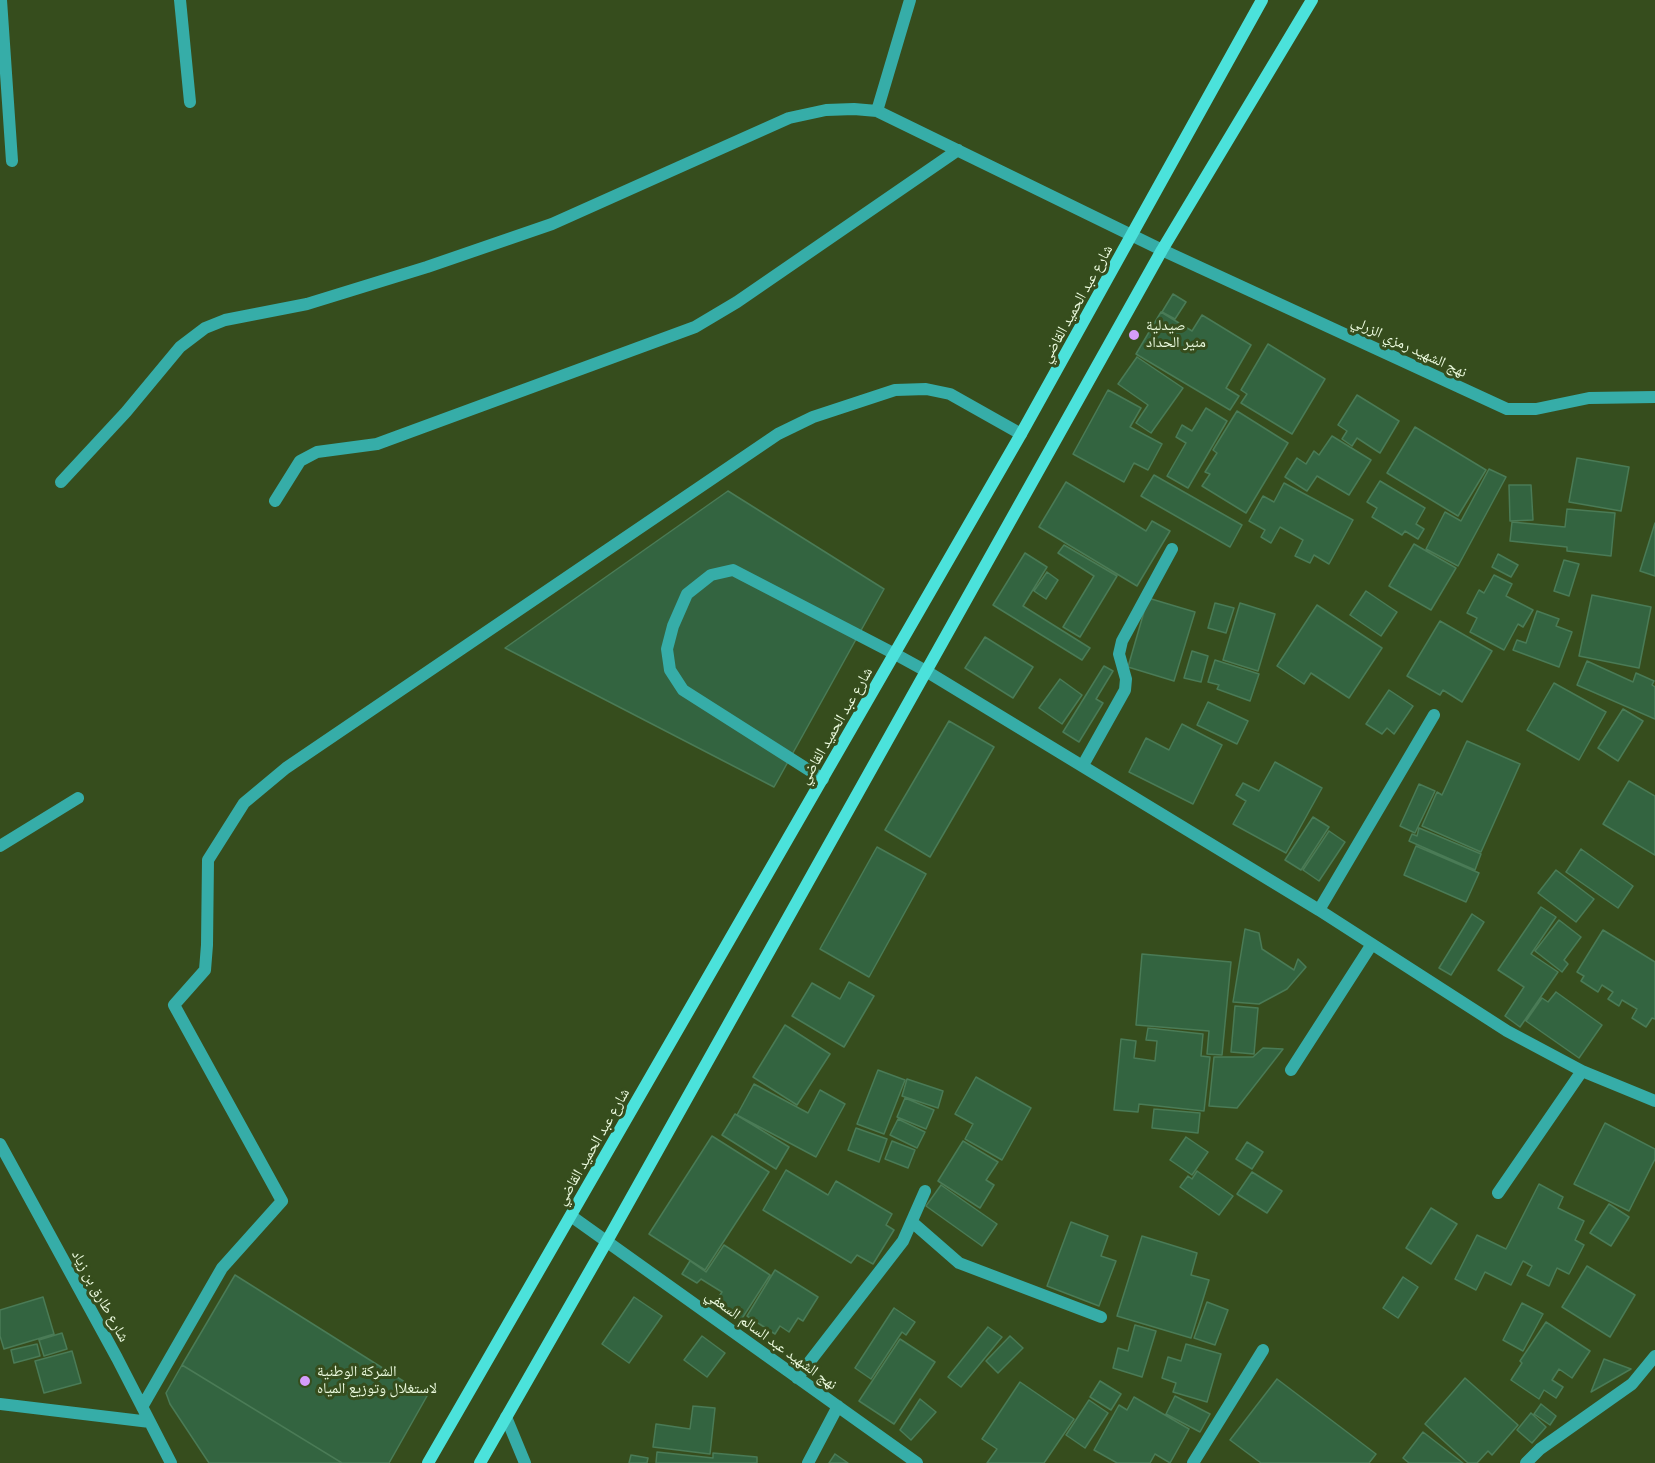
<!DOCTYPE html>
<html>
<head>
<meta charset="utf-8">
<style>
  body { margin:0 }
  canvas { display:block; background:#364d1d }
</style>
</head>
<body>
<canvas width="1655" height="1463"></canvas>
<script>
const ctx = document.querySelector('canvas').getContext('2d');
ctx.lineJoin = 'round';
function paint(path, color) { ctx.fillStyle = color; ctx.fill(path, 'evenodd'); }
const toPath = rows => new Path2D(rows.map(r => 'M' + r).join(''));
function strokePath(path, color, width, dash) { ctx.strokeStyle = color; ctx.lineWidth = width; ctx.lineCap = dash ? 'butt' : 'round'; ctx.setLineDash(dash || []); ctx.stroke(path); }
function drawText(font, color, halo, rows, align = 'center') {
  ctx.font = font + ' "IBM Plex Sans","Noto Naskh Arabic",sans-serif'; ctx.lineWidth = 6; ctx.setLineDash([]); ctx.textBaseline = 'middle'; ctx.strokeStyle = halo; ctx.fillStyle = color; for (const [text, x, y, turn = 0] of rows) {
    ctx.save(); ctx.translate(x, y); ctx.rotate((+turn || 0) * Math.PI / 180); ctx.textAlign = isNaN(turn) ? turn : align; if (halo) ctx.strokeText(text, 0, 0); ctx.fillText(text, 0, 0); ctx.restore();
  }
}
const building = toPath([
  [1173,294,1186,302,1175,319,1162,312,1173,294],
  [1161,312,1192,331,1202,315,1251,345,1226,388,1239,396,1230,410,1136,354,1161,312],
  [1268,344,1325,379,1292,434,1241,403,1247,394,1241,390,1268,344],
  [1137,357,1183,388,1151,433,1136,423,1148,405,1118,384,1137,357],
  [1108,390,1141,408,1130,427,1162,444,1148,470,1134,463,1124,482,1073,454,1108,390],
  [1357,395,1399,421,1380,453,1357,438,1352,446,1342,439,1347,431,1338,425,1357,395],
  [1206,408,1227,421,1188,488,1167,476,1186,443,1176,437,1182,425,1192,431,1206,408],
  [1237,411,1288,443,1246,513,1202,486,1210,474,1205,472,1217,453,1213,450,1237,411],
  [1415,427,1486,470,1458,516,1387,473,1415,427],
  [1332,436,1371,460,1349,495,1317,476,1307,491,1285,477,1297,458,1306,464,1314,451,1319,455,1332,436],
  [1577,458,1629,467,1621,511,1569,502,1577,458],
  [1489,469,1506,477,1458,566,1426,549,1445,512,1461,521,1489,469],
  [1154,475,1242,525,1230,547,1141,496,1154,475],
  [1380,481,1425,508,1416,524,1424,529,1418,539,1405,531,1402,535,1372,517,1377,508,1367,502,1380,481],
  [1066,482,1146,531,1152,521,1170,531,1137,586,1039,527,1066,482],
  [1284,483,1353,520,1329,564,1314,555,1310,563,1295,556,1303,540,1280,527,1271,543,1261,537,1265,530,1249,521,1263,496,1274,502,1284,483],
  [1509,485,1531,485,1533,520,1510,521,1509,485],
  [728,491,884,589,774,787,505,648,728,491],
  [1567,509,1615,513,1611,556,1567,551,1567,547,1510,541,1512,522,1565,527,1567,509],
  [1655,523,1655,576,1640,571,1655,523],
  [1414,544,1456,568,1431,610,1389,586,1414,544],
  [1064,545,1117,576,1080,637,1063,627,1094,576,1058,553,1064,545],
  [1025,553,1047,567,1023,606,1090,648,1082,660,993,605,1025,553],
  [1498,554,1518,565,1511,577,1492,567,1498,554],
  [1564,560,1579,564,1569,596,1554,591,1564,560],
  [1047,572,1058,580,1046,599,1034,591,1047,572],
  [1494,575,1512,584,1506,596,1533,610,1523,627,1518,624,1504,650,1470,632,1477,618,1467,613,1479,590,1484,593,1494,575],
  [1366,591,1397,612,1381,636,1350,615,1366,591],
  [1592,595,1651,607,1639,668,1579,656,1592,595],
  [1148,598,1195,612,1174,681,1128,667,1148,598],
  [1215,603,1234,608,1226,633,1208,628,1215,603],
  [1240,603,1275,614,1258,671,1223,660,1240,603],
  [1317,605,1382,648,1349,698,1311,673,1304,684,1277,666,1317,605],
  [1537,611,1559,619,1556,626,1572,632,1559,667,1513,650,1517,640,1526,643,1537,611],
  [1440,621,1492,651,1462,702,1443,690,1440,695,1407,676,1440,621],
  [985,637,1033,667,1013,698,965,668,985,637],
  [1192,651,1208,656,1201,682,1184,678,1192,651],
  [1215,660,1259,674,1250,701,1217,689,1219,685,1208,682,1215,660],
  [1587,661,1633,682,1636,673,1654,681,1652,685,1655,687,1655,719,1577,685,1587,661],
  [1104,666,1113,671,1096,699,1103,703,1079,742,1063,732,1104,666],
  [1060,679,1082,695,1062,724,1039,708,1060,679],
  [1554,683,1606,712,1579,760,1527,730,1554,683],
  [1389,690,1413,706,1394,734,1387,728,1382,734,1366,724,1389,690],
  [1208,702,1248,721,1237,744,1197,725,1208,702],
  [1623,709,1643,721,1618,761,1598,748,1623,709],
  [949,721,994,747,930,857,885,830,949,721],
  [1182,724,1222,745,1193,804,1129,772,1146,738,1169,750,1182,724],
  [1467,741,1520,764,1481,852,1422,826,1437,792,1442,795,1467,741],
  [1275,762,1322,788,1286,853,1233,824,1246,801,1236,795,1243,783,1259,791,1275,762],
  [1629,781,1655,796,1655,855,1603,824,1629,781],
  [1419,784,1435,791,1415,833,1400,826,1419,784],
  [1313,817,1329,827,1301,870,1285,860,1313,817],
  [1419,828,1481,854,1475,870,1409,841,1412,834,1417,836,1419,828],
  [1329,831,1345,842,1319,881,1303,870,1329,831],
  [1416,846,1479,873,1466,902,1404,875,1416,846],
  [877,847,926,874,869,977,820,949,877,847],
  [1581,849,1633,886,1618,908,1566,872,1581,849],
  [1556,870,1594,899,1576,922,1538,893,1556,870],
  [1541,907,1556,917,1531,954,1558,972,1520,1027,1505,1016,1524,987,1498,970,1541,907],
  [1472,914,1484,922,1451,975,1439,968,1472,914],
  [1559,920,1581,937,1564,960,1568,964,1562,972,1535,951,1559,920],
  [1245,929,1259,933,1262,949,1294,970,1298,959,1306,967,1287,989,1259,1004,1233,1002,1245,929],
  [1603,930,1655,962,1655,1019,1652,1018,1646,1027,1632,1018,1637,1009,1622,1000,1619,1006,1608,999,1613,992,1602,985,1598,992,1581,981,1584,976,1577,972,1603,930],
  [1142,954,1231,962,1222,1055,1207,1054,1209,1031,1136,1025,1142,954],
  [849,982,874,996,844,1047,792,1016,812,983,840,999,849,982],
  [1556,992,1602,1025,1579,1058,1526,1021,1542,998,1548,1002,1556,992],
  [1235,1006,1258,1008,1254,1054,1231,1052,1235,1006],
  [785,1025,830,1054,797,1105,753,1077,785,1025],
  [1148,1028,1203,1034,1201,1056,1210,1057,1204,1111,1139,1104,1138,1112,1114,1110,1121,1039,1136,1041,1134,1058,1155,1061,1157,1041,1146,1040,1148,1028],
  [1263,1048,1283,1049,1237,1108,1209,1106,1214,1057,1253,1057,1263,1048],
  [878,1070,905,1080,884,1134,857,1124,878,1070],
  [976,1077,1031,1108,1002,1160,965,1139,973,1124,955,1114,976,1077],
  [907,1079,943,1091,938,1108,902,1096,907,1079],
  [754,1084,808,1113,820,1090,845,1104,816,1157,737,1115,754,1084],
  [905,1098,934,1110,926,1129,897,1117,905,1098],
  [1154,1109,1200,1113,1198,1133,1152,1128,1154,1109],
  [735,1114,789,1147,776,1169,722,1135,735,1114],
  [898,1119,925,1132,917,1148,890,1135,898,1119],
  [1605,1123,1655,1149,1655,1159,1629,1211,1574,1184,1605,1123],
  [856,1128,887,1139,879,1162,848,1150,856,1128],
  [712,1136,769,1172,705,1270,649,1234,712,1136],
  [1186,1137,1208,1152,1192,1175,1170,1160,1186,1137],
  [892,1141,915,1150,908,1168,885,1159,892,1141],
  [963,1141,998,1162,986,1180,994,1185,980,1208,938,1181,963,1141],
  [1247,1142,1263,1152,1252,1169,1236,1159,1247,1142],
  [786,1170,828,1195,836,1181,892,1214,886,1225,894,1230,873,1264,857,1255,851,1263,763,1210,786,1170],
  [1197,1171,1233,1196,1219,1215,1180,1187,1188,1176,1192,1179,1197,1171],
  [1252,1172,1282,1191,1267,1213,1237,1194,1252,1172],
  [1539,1184,1563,1197,1558,1208,1584,1221,1575,1240,1584,1245,1569,1274,1557,1268,1549,1286,1527,1275,1532,1266,1523,1261,1511,1285,1485,1272,1476,1290,1455,1279,1477,1235,1506,1249,1539,1184],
  [941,1185,997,1224,982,1246,926,1206,941,1185],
  [1609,1204,1629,1217,1611,1246,1590,1233,1609,1204],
  [1431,1208,1457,1224,1431,1264,1406,1248,1431,1208],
  [1071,1222,1108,1236,1101,1256,1116,1261,1099,1306,1047,1286,1071,1222],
  [1142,1236,1197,1253,1191,1275,1209,1280,1191,1338,1117,1316,1142,1236],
  [724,1245,770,1275,741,1320,715,1303,722,1292,701,1279,697,1283,682,1274,690,1261,706,1272,724,1245],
  [1587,1266,1635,1295,1610,1337,1562,1307,1587,1266],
  [775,1270,818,1297,803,1321,798,1318,789,1332,780,1326,775,1334,747,1316,775,1270],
  [235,1275,427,1396,389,1463,342,1463,182,1365,235,1275],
  [1403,1277,1418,1287,1398,1318,1383,1308,1403,1277],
  [43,1297,54,1334,4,1349,0,1336,0,1310,43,1297],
  [634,1297,662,1316,629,1363,602,1344,634,1297],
  [1207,1302,1228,1310,1215,1345,1194,1338,1207,1302],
  [1522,1303,1543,1314,1523,1351,1503,1340,1522,1303],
  [894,1308,915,1322,906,1335,902,1332,871,1379,855,1368,894,1308],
  [1546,1322,1590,1351,1572,1378,1559,1369,1552,1380,1563,1387,1556,1398,1544,1390,1539,1399,1511,1380,1522,1363,1520,1361,1546,1322],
  [1135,1325,1156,1331,1142,1377,1113,1368,1118,1348,1128,1351,1135,1325],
  [988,1327,1002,1337,961,1387,948,1377,988,1327],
  [62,1333,67,1349,44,1356,39,1340,62,1333],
  [702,1336,725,1353,707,1377,684,1360,702,1336],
  [1010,1336,1023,1348,998,1373,986,1361,1010,1336],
  [900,1339,935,1362,894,1424,859,1401,900,1339],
  [37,1344,40,1356,14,1363,11,1350,37,1344],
  [1186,1344,1221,1354,1207,1402,1173,1392,1176,1383,1162,1378,1168,1357,1181,1361,1186,1344],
  [72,1351,81,1383,44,1393,35,1361,72,1351],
  [1604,1359,1631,1369,1591,1392,1604,1359],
  [182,1365,342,1463,209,1463,170,1404,166,1393,182,1365],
  [1465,1378,1518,1425,1492,1455,1488,1451,1477,1463,1468,1463,1425,1424,1465,1378],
  [1277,1379,1376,1454,1369,1463,1261,1463,1230,1440,1277,1379],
  [1100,1381,1121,1394,1111,1410,1090,1397,1100,1381],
  [1020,1382,1074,1419,1044,1463,987,1463,997,1449,982,1439,1020,1382],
  [1175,1396,1210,1414,1200,1432,1166,1414,1175,1396],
  [1134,1397,1189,1429,1170,1463,1155,1454,1150,1463,1117,1463,1094,1450,1119,1405,1127,1410,1134,1397],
  [920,1399,936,1412,911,1440,900,1430,920,1399],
  [1089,1400,1108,1413,1085,1448,1066,1435,1089,1400],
  [1541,1404,1556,1416,1550,1425,1534,1414,1541,1404],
  [693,1406,715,1408,710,1454,653,1447,656,1424,690,1429,693,1406],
  [1531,1413,1546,1427,1532,1443,1517,1430,1531,1413],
  [1423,1432,1463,1463,1409,1463,1403,1458,1423,1432],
  [657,1452,713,1458,713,1453,757,1457,757,1463,656,1463,657,1452],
  [835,1454,848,1463,829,1463,835,1454],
  [631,1455,648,1458,647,1463,629,1463,631,1455]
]);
paint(building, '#336440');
strokePath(building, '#4a7b56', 1.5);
strokePath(toPath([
  [823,779,683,690,670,670,667,649,673,626,687,594,711,575,733,570,895,654]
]), '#36ada8', 12);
strokePath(toPath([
  [1,0,12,161],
  [180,0,190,102],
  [877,111,910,0],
  [61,482,126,412,180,347,205,328,225,320,307,304,427,267,552,224,789,118,826,110,854,109,877,111,1162,250,1507,409,1536,409,1589,398,1655,397],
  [275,501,300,461,317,452,377,444,695,327,737,302,958,150],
  [895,654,926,671,1319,910,1507,1031,1582,1071,1655,1101],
  [1083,765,1125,690,1126,679,1119,654,1122,641,1172,549],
  [0,846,78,798],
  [1319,910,1434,715],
  [1291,1070,1372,944],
  [0,1144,117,1358,171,1463],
  [1498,1193,1582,1071],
  [571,1216,917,1463],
  [912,1222,959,1263,1101,1317],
  [797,1378,903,1241,925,1191],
  [0,1404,150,1422],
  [142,1407,222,1268,282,1201,174,1005,205,970,207,945,208,860,244,803,286,768,778,434,813,417,895,390,926,389,950,394,1021,434],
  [506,1417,525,1463],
  [808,1463,838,1406],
  [1193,1463,1263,1350],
  [1526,1463,1540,1449,1632,1384,1655,1356]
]), '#36ada8', 12);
strokePath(toPath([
  [428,1463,1021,434,1262,0],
  [480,1463,607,1241,1162,250,1312,0]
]), '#4be2db', 12);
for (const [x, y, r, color] of [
  [1134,335,6,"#d59cfb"],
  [305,1381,6,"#d59cfb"]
]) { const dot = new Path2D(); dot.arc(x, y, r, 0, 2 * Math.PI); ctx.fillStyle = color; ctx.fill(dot); strokePath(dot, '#364d1d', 2); }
drawText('15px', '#ebfade', '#364d1d', [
  ["شارع عبد الحميد القاضي",1077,304,-61],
  ["نهج الشهيد رمزي الزرلي",1409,347,25],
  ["شارع عبد الحميد القاضي",836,726,-60],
  ["شارع عبد الحميد القاضي",593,1147,-60],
  ["شارع طارق بن زياد",100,1296,61],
  ["نهج الشهيد عبد السالم السعفي",771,1340,36]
]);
drawText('15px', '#ebfade', '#364d1d', [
  ["صيدلية",1146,326],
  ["منير الحداد",1146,343],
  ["الشركة الوطنية",317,1372],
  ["لاستغلال وتوزيع المياه",317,1389]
], 'left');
</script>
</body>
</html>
